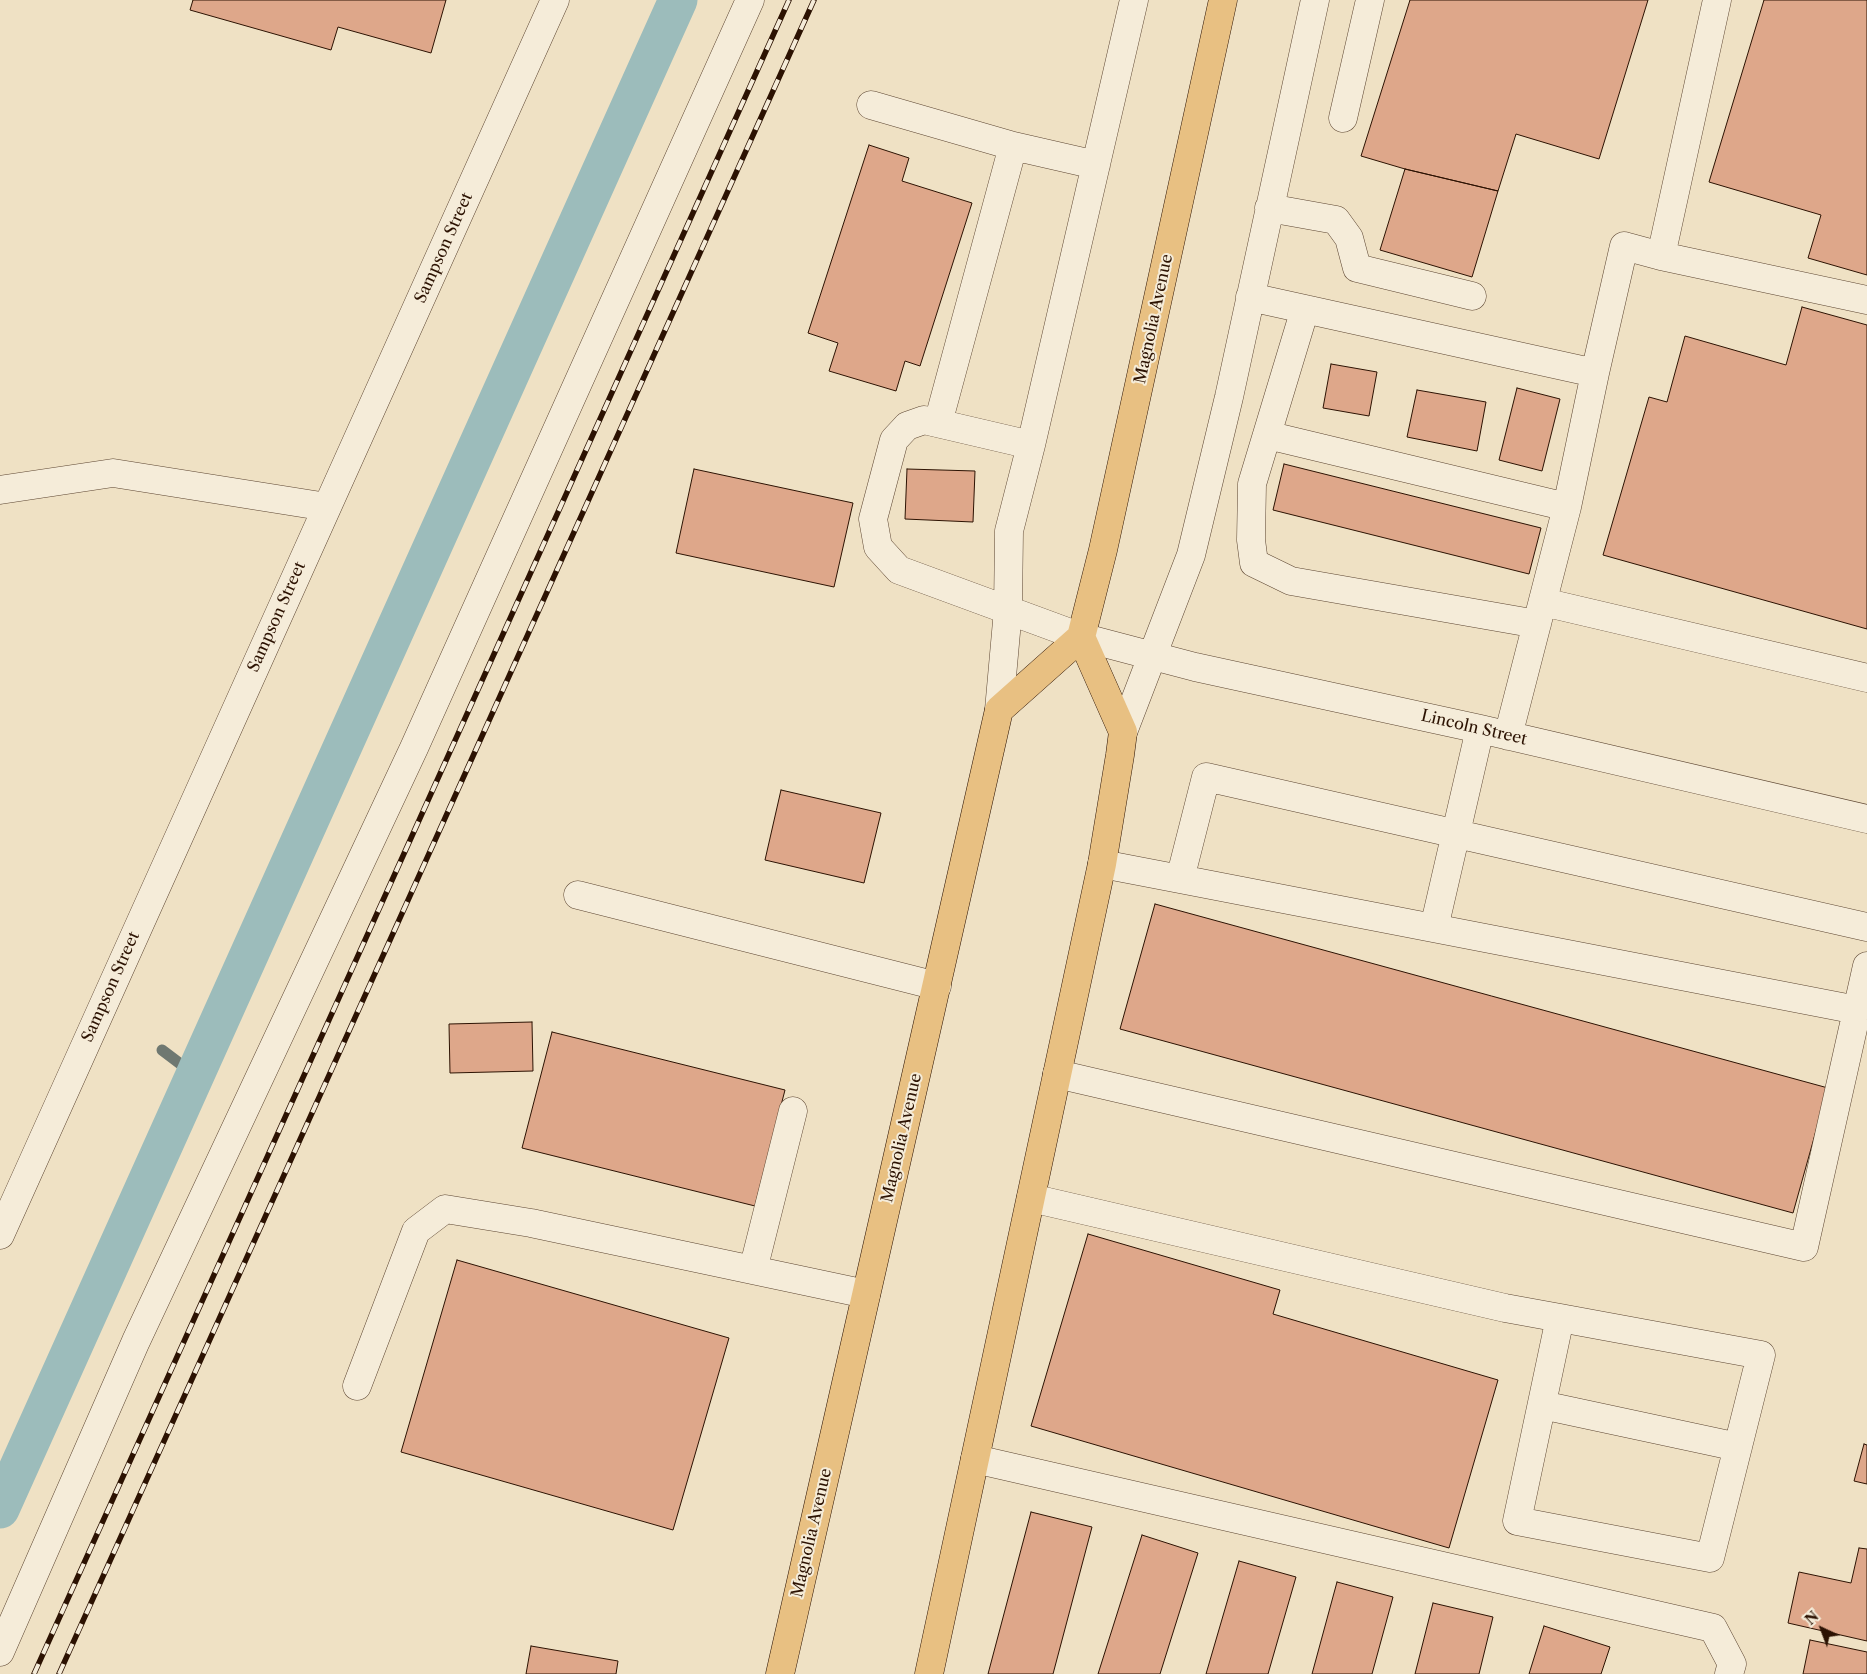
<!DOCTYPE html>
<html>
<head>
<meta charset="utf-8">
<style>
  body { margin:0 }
  #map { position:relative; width:1867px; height:1674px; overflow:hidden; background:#efe1c4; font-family:"Libre Caslon Text",serif }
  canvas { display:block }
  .north { position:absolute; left:1797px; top:1604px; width:50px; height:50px; -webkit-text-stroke:4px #f5ecd9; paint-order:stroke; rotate:317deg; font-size:14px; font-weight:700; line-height:20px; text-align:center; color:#2c1202 }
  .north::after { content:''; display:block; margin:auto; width:18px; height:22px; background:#2c1202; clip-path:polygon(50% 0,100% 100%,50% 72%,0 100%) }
</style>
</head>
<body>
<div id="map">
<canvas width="1867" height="1674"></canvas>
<div class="north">N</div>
</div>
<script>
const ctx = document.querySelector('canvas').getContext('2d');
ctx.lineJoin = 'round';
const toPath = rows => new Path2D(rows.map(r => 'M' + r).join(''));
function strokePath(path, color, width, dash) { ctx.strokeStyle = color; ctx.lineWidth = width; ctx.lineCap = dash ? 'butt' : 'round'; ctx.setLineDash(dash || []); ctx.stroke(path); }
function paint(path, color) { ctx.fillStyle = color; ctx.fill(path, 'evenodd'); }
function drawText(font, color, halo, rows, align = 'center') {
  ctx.font = font + ' "Libre Caslon Text",serif'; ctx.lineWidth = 4; ctx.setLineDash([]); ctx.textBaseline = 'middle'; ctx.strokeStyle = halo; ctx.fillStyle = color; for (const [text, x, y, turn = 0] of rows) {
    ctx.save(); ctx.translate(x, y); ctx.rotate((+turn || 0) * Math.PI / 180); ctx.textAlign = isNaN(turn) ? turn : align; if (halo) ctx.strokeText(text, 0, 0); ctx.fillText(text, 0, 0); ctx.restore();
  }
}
strokePath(toPath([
  [162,1050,195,1075]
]), '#6f7871', 11);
strokePath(toPath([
  [0,1509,678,0]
]), '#9cbcbb', 39);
const building = toPath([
  [193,0,446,0,431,53,338,27,331,50,190,10,193,0],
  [1410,0,1648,0,1599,159,1516,134,1498,191,1405,169,1361,156,1410,0],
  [1764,0,1867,0,1867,275,1808,258,1821,215,1709,182,1764,0],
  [869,145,909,158,902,181,972,203,920,366,905,361,896,391,829,371,838,343,808,333,869,145],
  [1405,169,1498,191,1472,277,1380,250,1405,169],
  [1802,307,1867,325,1867,629,1603,555,1649,397,1667,402,1685,336,1786,365,1802,307],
  [1331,364,1377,372,1369,416,1323,408,1331,364],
  [1517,388,1560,399,1542,471,1499,460,1517,388],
  [1417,390,1486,402,1477,451,1407,437,1417,390],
  [1284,464,1541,528,1529,574,1273,510,1284,464],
  [694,469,853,503,834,587,676,553,694,469],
  [907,469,975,471,973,522,905,519,907,469],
  [781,790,881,813,864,883,765,860,781,790],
  [1155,904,1828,1088,1793,1213,1120,1029,1155,904],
  [532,1022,533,1071,450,1073,449,1024,532,1022],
  [552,1032,785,1090,755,1206,522,1148,552,1032],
  [1088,1234,1280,1290,1273,1314,1498,1380,1449,1548,1031,1426,1088,1234],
  [457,1260,729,1338,673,1530,401,1452,457,1260],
  [1864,1444,1867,1445,1867,1484,1854,1481,1864,1444],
  [1031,1512,1092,1527,1053,1674,988,1674,1031,1512],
  [1142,1535,1198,1553,1160,1674,1098,1674,1142,1535],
  [1859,1548,1867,1549,1867,1641,1788,1623,1799,1572,1851,1583,1859,1548],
  [1239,1561,1296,1577,1268,1674,1206,1674,1239,1561],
  [1337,1582,1393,1597,1372,1674,1312,1674,1337,1582],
  [1433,1603,1493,1617,1479,1674,1415,1674,1433,1603],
  [1544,1626,1610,1647,1601,1674,1529,1674,1544,1626],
  [1810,1640,1867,1652,1867,1674,1803,1674,1810,1640],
  [531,1646,618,1661,616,1674,526,1674,531,1646]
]);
paint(building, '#dea78a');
strokePath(building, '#2c1202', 1);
const minor = toPath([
  [1717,0,1661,256,1867,300],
  [871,105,1013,146],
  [1343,118,1370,0],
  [1269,208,1336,220,1349,238,1357,268,1472,296],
  [1250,297,1595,373,1567,507,1508,736],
  [1305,309,1252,484,1251,540,1254,563,1291,581,1537,624],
  [1595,373,1624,246,1661,256],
  [938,423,1013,146,1096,165],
  [1267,435,1567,507],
  [1031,445,924,420,907,426,894,440,873,519,878,547,899,570,1081,637,1195,667,1480,729,1867,819],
  [0,490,113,473,327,507],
  [1543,602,1867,678],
  [999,710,1008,610,1009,531,1031,445,1134,0],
  [1123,732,1191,555,1229,397,1315,0],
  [1102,864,1180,879,1206,777,1867,927],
  [1180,879,1857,1010],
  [578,895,937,986],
  [1434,928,1480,729],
  [1057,1074,1804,1247,1867,966],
  [1031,1198,1505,1308,1560,1318,1761,1355,1710,1558,1517,1521,1560,1318],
  [0,1235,555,0],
  [753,1270,793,1111],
  [357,1386,416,1231,445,1209,531,1223,866,1294],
  [1542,1405,1738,1447],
  [975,1459,1713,1628,1732,1664,1729,1674],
  [0,1652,136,1341,414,748,750,0]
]);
const major = toPath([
  [780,1674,999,710,1081,637,1103,550,1223,0],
  [929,1674,1102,864,1120,755,1123,732,1081,637]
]);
strokePath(minor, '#5d4632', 29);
strokePath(major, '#2c1202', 29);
strokePath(minor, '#f5ecd9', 28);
strokePath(major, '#e8c082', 28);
const rail = toPath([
  [34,1674,789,0],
  [59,1674,814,0]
]);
strokePath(rail, '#2c1202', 5.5);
strokePath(rail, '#f5ecd9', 4, [11]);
drawText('16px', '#2c1202', '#f5ecd9', [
  ["Sampson Street",444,248,-66],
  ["Magnolia Avenue",1154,319,-78],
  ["Sampson Street",277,617,-66],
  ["Lincoln Street",1474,728,13],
  ["Sampson Street",111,987,-66],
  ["Magnolia Avenue",902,1138,-77],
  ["Magnolia Avenue",812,1533,-77]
]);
</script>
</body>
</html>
